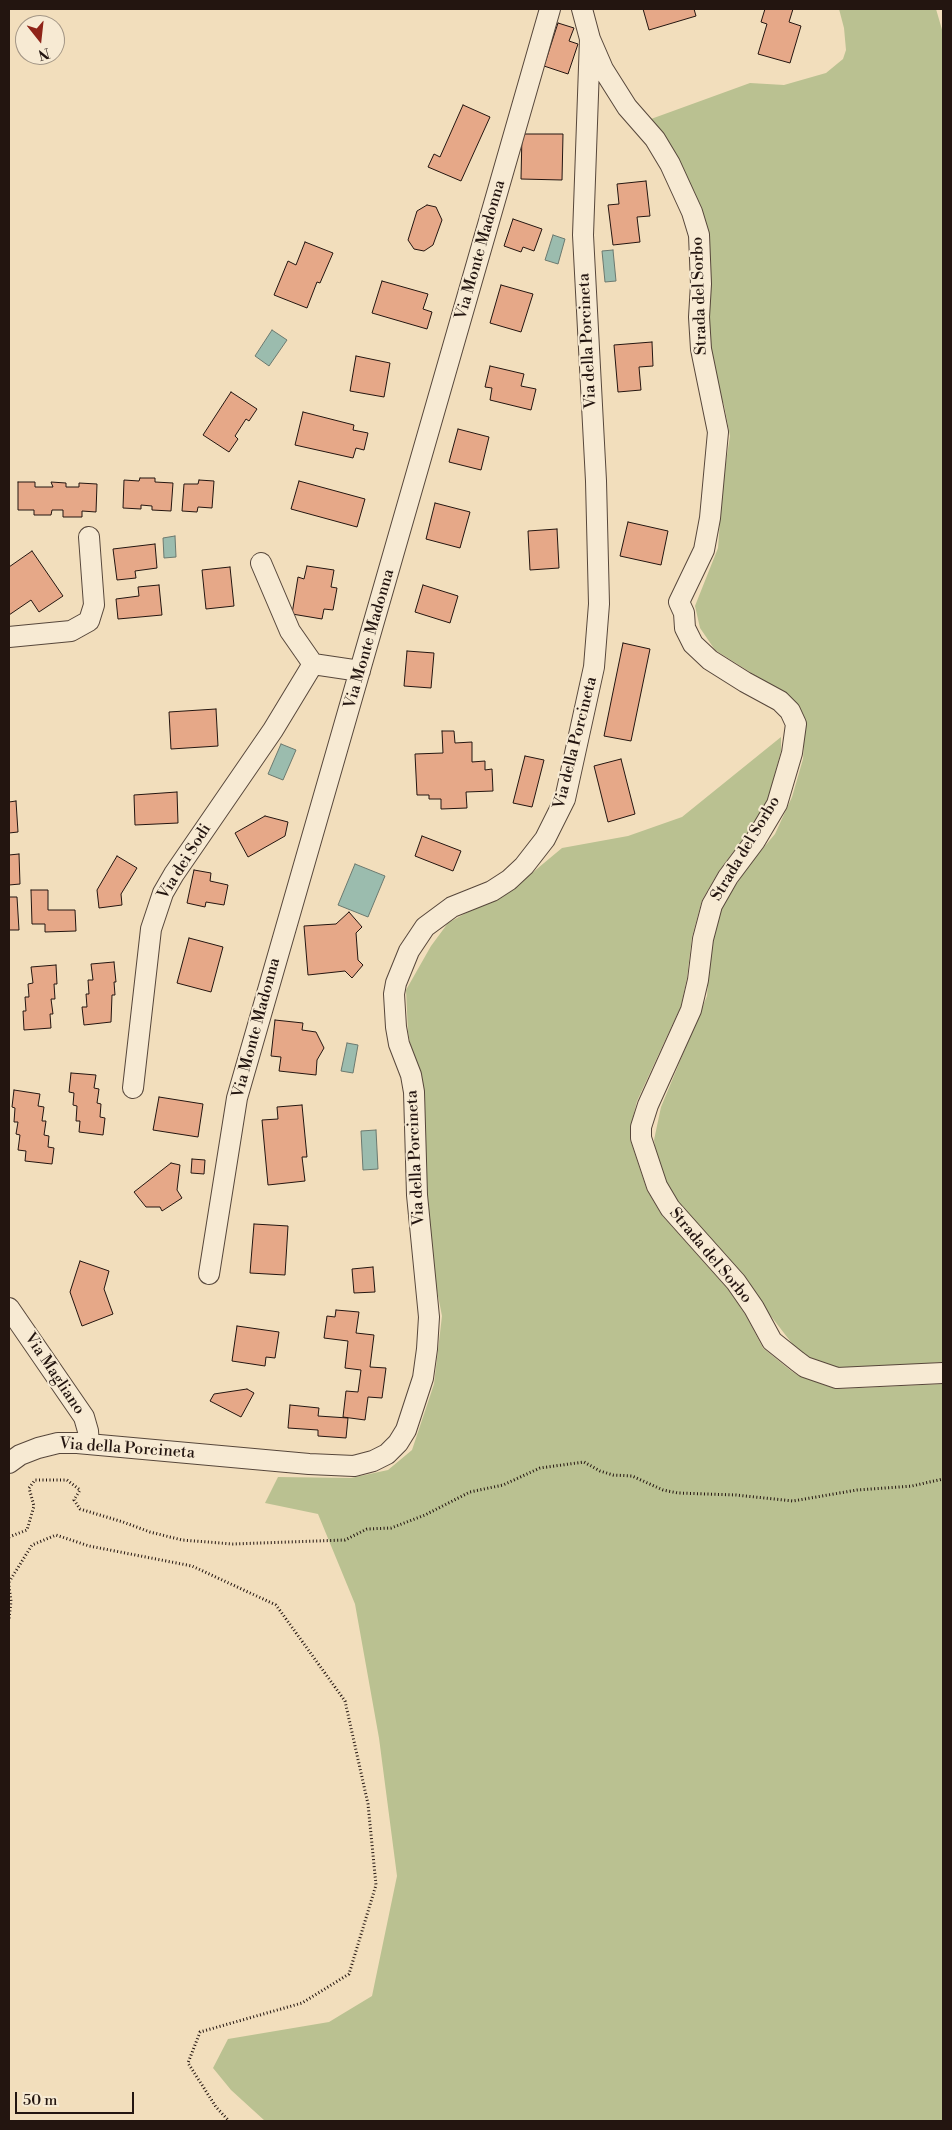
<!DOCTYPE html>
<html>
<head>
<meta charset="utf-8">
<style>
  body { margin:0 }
  #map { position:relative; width:952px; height:2130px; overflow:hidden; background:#f2debc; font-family:"Libre Bodoni",serif }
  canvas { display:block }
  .frame { position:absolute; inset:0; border:10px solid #231510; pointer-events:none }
  .north { position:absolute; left:15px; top:15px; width:50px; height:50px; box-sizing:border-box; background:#f7ead3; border:1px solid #a29585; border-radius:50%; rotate:164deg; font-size:14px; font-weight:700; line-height:20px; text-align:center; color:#231510 }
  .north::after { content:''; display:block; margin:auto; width:18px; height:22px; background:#8f2418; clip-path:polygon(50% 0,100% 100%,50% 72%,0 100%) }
  .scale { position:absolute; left:15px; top:2092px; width:119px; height:22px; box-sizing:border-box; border:2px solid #231510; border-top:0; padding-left:6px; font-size:15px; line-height:18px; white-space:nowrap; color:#231510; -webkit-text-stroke:4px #f7ead3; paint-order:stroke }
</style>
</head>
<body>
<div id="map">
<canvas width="952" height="2130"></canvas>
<div class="frame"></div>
<div class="north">N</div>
<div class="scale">50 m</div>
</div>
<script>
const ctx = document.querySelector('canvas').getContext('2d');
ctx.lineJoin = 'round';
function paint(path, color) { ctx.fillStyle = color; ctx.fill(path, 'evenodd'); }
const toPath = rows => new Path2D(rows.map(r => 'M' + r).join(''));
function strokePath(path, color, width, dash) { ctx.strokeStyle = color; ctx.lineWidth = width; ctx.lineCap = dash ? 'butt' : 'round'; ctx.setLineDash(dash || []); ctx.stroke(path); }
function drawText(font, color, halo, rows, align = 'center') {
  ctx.font = font + ' "Libre Bodoni",serif'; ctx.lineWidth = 4; ctx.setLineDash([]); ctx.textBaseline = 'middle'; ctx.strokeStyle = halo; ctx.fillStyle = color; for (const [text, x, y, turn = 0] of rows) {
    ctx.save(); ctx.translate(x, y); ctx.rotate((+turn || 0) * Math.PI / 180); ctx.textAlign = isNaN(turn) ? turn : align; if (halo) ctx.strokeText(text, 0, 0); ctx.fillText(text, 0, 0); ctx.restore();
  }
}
paint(toPath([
  [839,9,936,9,943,33,943,1362,855,1369,823,1368,801,1355,739,1275,675,1201,659,1172,654,1140,661,1107,707,996,709,966,717,914,749,865,775,834,792,797,803,759,805,727,791,698,715,650,700,628,695,606,718,548,723,481,730,436,724,405,714,379,709,331,708,230,695,193,651,119,750,83,784,85,826,73,843,59,846,50,844,28],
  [781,737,781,751,768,799,746,835,719,871,702,900,692,937,687,978,681,1006,637,1101,631,1125,630,1139,647,1190,661,1214,728,1289,745,1314,763,1348,790,1370,799,1376,836,1389,943,1384,943,2121,265,2121,231,2090,213,2068,228,2039,329,2022,372,1996,397,1876,379,1738,355,1604,318,1514,265,1503,278,1477,351,1478,388,1470,412,1450,434,1384,442,1316,428,1245,425,1120,408,1032,406,990,431,946,448,923,520,883,562,848,628,836,682,817]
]), '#bac191');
const water = toPath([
  [553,235,565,239,558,264,545,260,553,235],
  [613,250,616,281,605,282,602,251,613,250],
  [272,330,287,340,269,366,255,356,272,330],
  [175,536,176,557,164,558,163,538,175,536],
  [281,744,296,750,283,780,268,774,281,744],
  [355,864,385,876,368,917,338,905,355,864],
  [347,1043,358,1045,353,1073,341,1071,347,1043],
  [376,1130,378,1169,363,1170,361,1131,376,1130]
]);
paint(water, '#9bbcae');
strokePath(water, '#6b796f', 1);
const building = toPath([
  [643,9,694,9,696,16,649,30,643,9],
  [765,9,793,9,789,22,801,26,790,63,758,54,767,24,761,22,765,9],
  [558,23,574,28,569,41,578,44,568,74,544,66,558,23],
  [463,105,490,117,461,181,428,167,434,154,440,157,463,105],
  [522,134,563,134,562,180,521,179,522,134],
  [646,181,650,216,637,217,640,242,613,245,608,205,619,204,617,184,646,181],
  [427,205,436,207,442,220,433,245,424,251,414,249,408,240,417,211,427,205],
  [513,219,542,229,534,251,523,247,521,252,504,246,513,219],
  [305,242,333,253,320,283,317,282,307,308,274,295,288,261,296,265,305,242],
  [382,281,428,294,423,309,432,312,427,329,372,313,382,281],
  [501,285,533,294,521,332,490,323,501,285],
  [652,342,653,366,639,367,641,390,618,392,614,345,652,342],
  [356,356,390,363,384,397,350,391,356,356],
  [490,366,524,374,521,386,536,389,531,410,490,400,492,388,485,387,490,366],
  [231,392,257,409,249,421,246,419,235,436,238,439,229,452,203,435,231,392],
  [303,412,354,425,353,430,368,433,364,450,356,448,353,458,295,445,303,412],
  [458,429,489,437,481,470,449,462,458,429],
  [140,478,155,478,155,482,173,483,171,511,152,510,152,506,141,505,141,509,123,508,124,480,139,481,140,478],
  [199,480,214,481,212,508,198,507,197,512,182,511,184,484,198,484,199,480],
  [299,481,365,499,357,527,291,509,299,481],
  [18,482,35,482,35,487,53,487,51,482,66,483,66,487,79,487,79,483,97,484,96,512,82,511,82,517,63,517,63,510,52,510,51,515,34,515,34,510,18,510,18,482],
  [435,503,470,512,460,548,426,539,435,503],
  [628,522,668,531,661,565,620,556,628,522],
  [557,529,559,568,530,570,528,531,557,529],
  [155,544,157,568,135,571,136,578,117,580,113,549,155,544],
  [32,551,63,596,39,612,31,600,9,615,9,567,32,551],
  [307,566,334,570,331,587,337,588,333,610,324,609,322,619,292,614,298,577,304,579,307,566],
  [230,567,234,606,206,609,202,570,230,567],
  [159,585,162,615,118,619,116,599,139,596,138,587,159,585],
  [423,585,458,596,450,623,415,612,423,585],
  [623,643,650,649,631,741,604,736,623,643],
  [407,651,434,653,431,688,404,686,407,651],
  [216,709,218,746,171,749,169,712,216,709],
  [442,731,454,731,455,743,472,742,472,762,485,761,485,770,492,769,493,791,466,792,467,808,441,809,441,799,429,799,429,795,417,795,415,754,443,753,442,731],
  [525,756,544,760,532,807,513,803,525,756],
  [621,759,635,814,608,822,594,766,621,759],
  [177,792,178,823,135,825,134,795,177,792],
  [16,801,18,832,9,833,9,802,16,801],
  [265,816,288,822,285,836,248,857,235,833,265,816],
  [422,836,461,851,453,871,415,856,422,836],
  [19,854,20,884,9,885,9,855,19,854],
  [117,856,137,868,121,894,122,905,99,908,97,890,117,856],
  [194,870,211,873,210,881,228,885,224,905,206,902,205,907,187,903,194,870],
  [31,890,48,890,48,910,75,910,76,931,45,932,45,924,32,924,31,890],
  [9,897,17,897,19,930,9,930,9,897],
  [349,912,362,927,356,933,358,960,363,965,352,978,345,971,308,975,304,926,336,924,349,912],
  [189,938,223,947,211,992,177,983,189,938],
  [114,962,116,982,114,982,115,995,112,995,111,1022,84,1025,82,1007,87,1007,86,994,89,994,88,980,93,980,91,964,114,962],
  [56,965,57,984,54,984,55,999,51,999,53,1014,50,1014,51,1028,24,1030,23,1011,26,1011,25,997,29,997,28,984,33,983,31,967,56,965],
  [275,1020,303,1023,302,1030,316,1032,324,1048,317,1060,316,1075,279,1071,281,1057,271,1056,275,1020],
  [71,1073,96,1075,94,1088,99,1089,97,1103,101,1104,100,1117,105,1118,103,1135,79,1132,80,1121,76,1121,77,1106,73,1105,74,1093,69,1092,71,1073],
  [14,1090,40,1094,38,1106,44,1107,42,1121,46,1121,44,1135,49,1136,48,1147,54,1148,52,1164,25,1161,26,1151,18,1150,20,1135,16,1134,18,1122,14,1122,15,1108,12,1107,14,1090],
  [159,1097,203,1104,198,1137,153,1130,159,1097],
  [302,1105,307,1157,302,1157,305,1181,268,1185,262,1120,278,1119,277,1107,302,1105],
  [192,1159,205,1160,204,1174,191,1173,192,1159],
  [171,1163,180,1165,177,1190,182,1198,162,1211,160,1207,146,1207,134,1192,171,1163],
  [254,1224,288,1226,285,1275,250,1273,254,1224],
  [80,1261,109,1271,104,1289,113,1314,82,1326,70,1292,80,1261],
  [373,1267,375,1292,354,1293,352,1269,373,1267],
  [336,1310,359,1312,356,1333,374,1335,370,1367,386,1368,382,1398,368,1397,365,1420,343,1417,346,1391,358,1392,361,1370,345,1368,348,1341,324,1338,327,1316,335,1317,336,1310],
  [237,1326,279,1332,275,1358,266,1357,265,1366,232,1361,237,1326],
  [247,1389,254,1393,241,1417,210,1401,214,1394,247,1389],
  [290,1405,319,1408,318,1416,348,1418,346,1438,318,1436,318,1430,288,1428,290,1405]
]);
paint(building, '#e6a888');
strokePath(building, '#231510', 1);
const minor = toPath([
  [582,9,590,39,603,69,627,107,655,139,670,164,692,212,699,235,701,284,699,317,701,349,718,432,710,518,704,550,679,602,684,613,685,628,693,644,710,660,745,682,780,701,790,711,796,724,792,753,777,804,755,841,728,877,712,905,703,939,698,980,691,1010,648,1105,641,1127,641,1138,657,1186,670,1208,736,1282,754,1308,772,1341,797,1361,805,1367,837,1378,943,1373],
  [261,563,290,631,313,664,360,671],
  [9,637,71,631,89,621,94,605,89,537],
  [133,1088,151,929,163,893,174,874,273,730,313,664],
  [209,1274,237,1098,550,9],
  [9,1308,84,1417,88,1431,89,1444],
  [9,1463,20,1455,38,1448,58,1443,77,1443,309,1464,354,1466,373,1461,387,1454,398,1443,406,1430,423,1378,427,1349,429,1317,417,1195,414,1092,411,1075,399,1044,396,1027,394,994,396,983,409,951,425,927,452,907,492,891,509,880,524,866,545,839,565,799,594,667,599,604,596,481,583,235,590,39]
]);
strokePath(minor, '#57473b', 22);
strokePath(toPath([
  [9,1537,27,1530,34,1506,29,1488,35,1480,67,1480,80,1490,74,1500,80,1509,123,1522,150,1532,182,1540,233,1544,345,1540,367,1529,391,1528,425,1515,470,1492,503,1485,540,1468,584,1462,600,1471,613,1475,632,1476,663,1490,678,1493,736,1495,793,1501,857,1490,912,1486,943,1479],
  [9,1582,32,1545,56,1535,89,1546,192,1566,276,1605,345,1701,368,1804,376,1885,349,1974,302,2003,200,2032,188,2063,216,2107,229,2121],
  [9,1586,11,1601,9,1619]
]), '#231510', 3, [1, 2.5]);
strokePath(minor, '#f7ead3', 20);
drawText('16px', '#231510', '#f7ead3', [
  ["Via Monte Madonna",481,250,-74],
  ["Strada del Sorbo",700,296,-92],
  ["Via della Porcineta",588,341,-93],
  ["Via Monte Madonna",370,639,-74],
  ["Via della Porcineta",576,743,-76],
  ["Strada del Sorbo",746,849,-59],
  ["Via dei Sodi",185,862,-58],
  ["Via Monte Madonna",257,1028,-75],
  ["Via della Porcineta",416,1158,-93],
  ["Strada del Sorbo",710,1256,50],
  ["Via Magliano",54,1374,56],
  ["Via della Porcineta",127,1449,4]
]);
</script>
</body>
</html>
